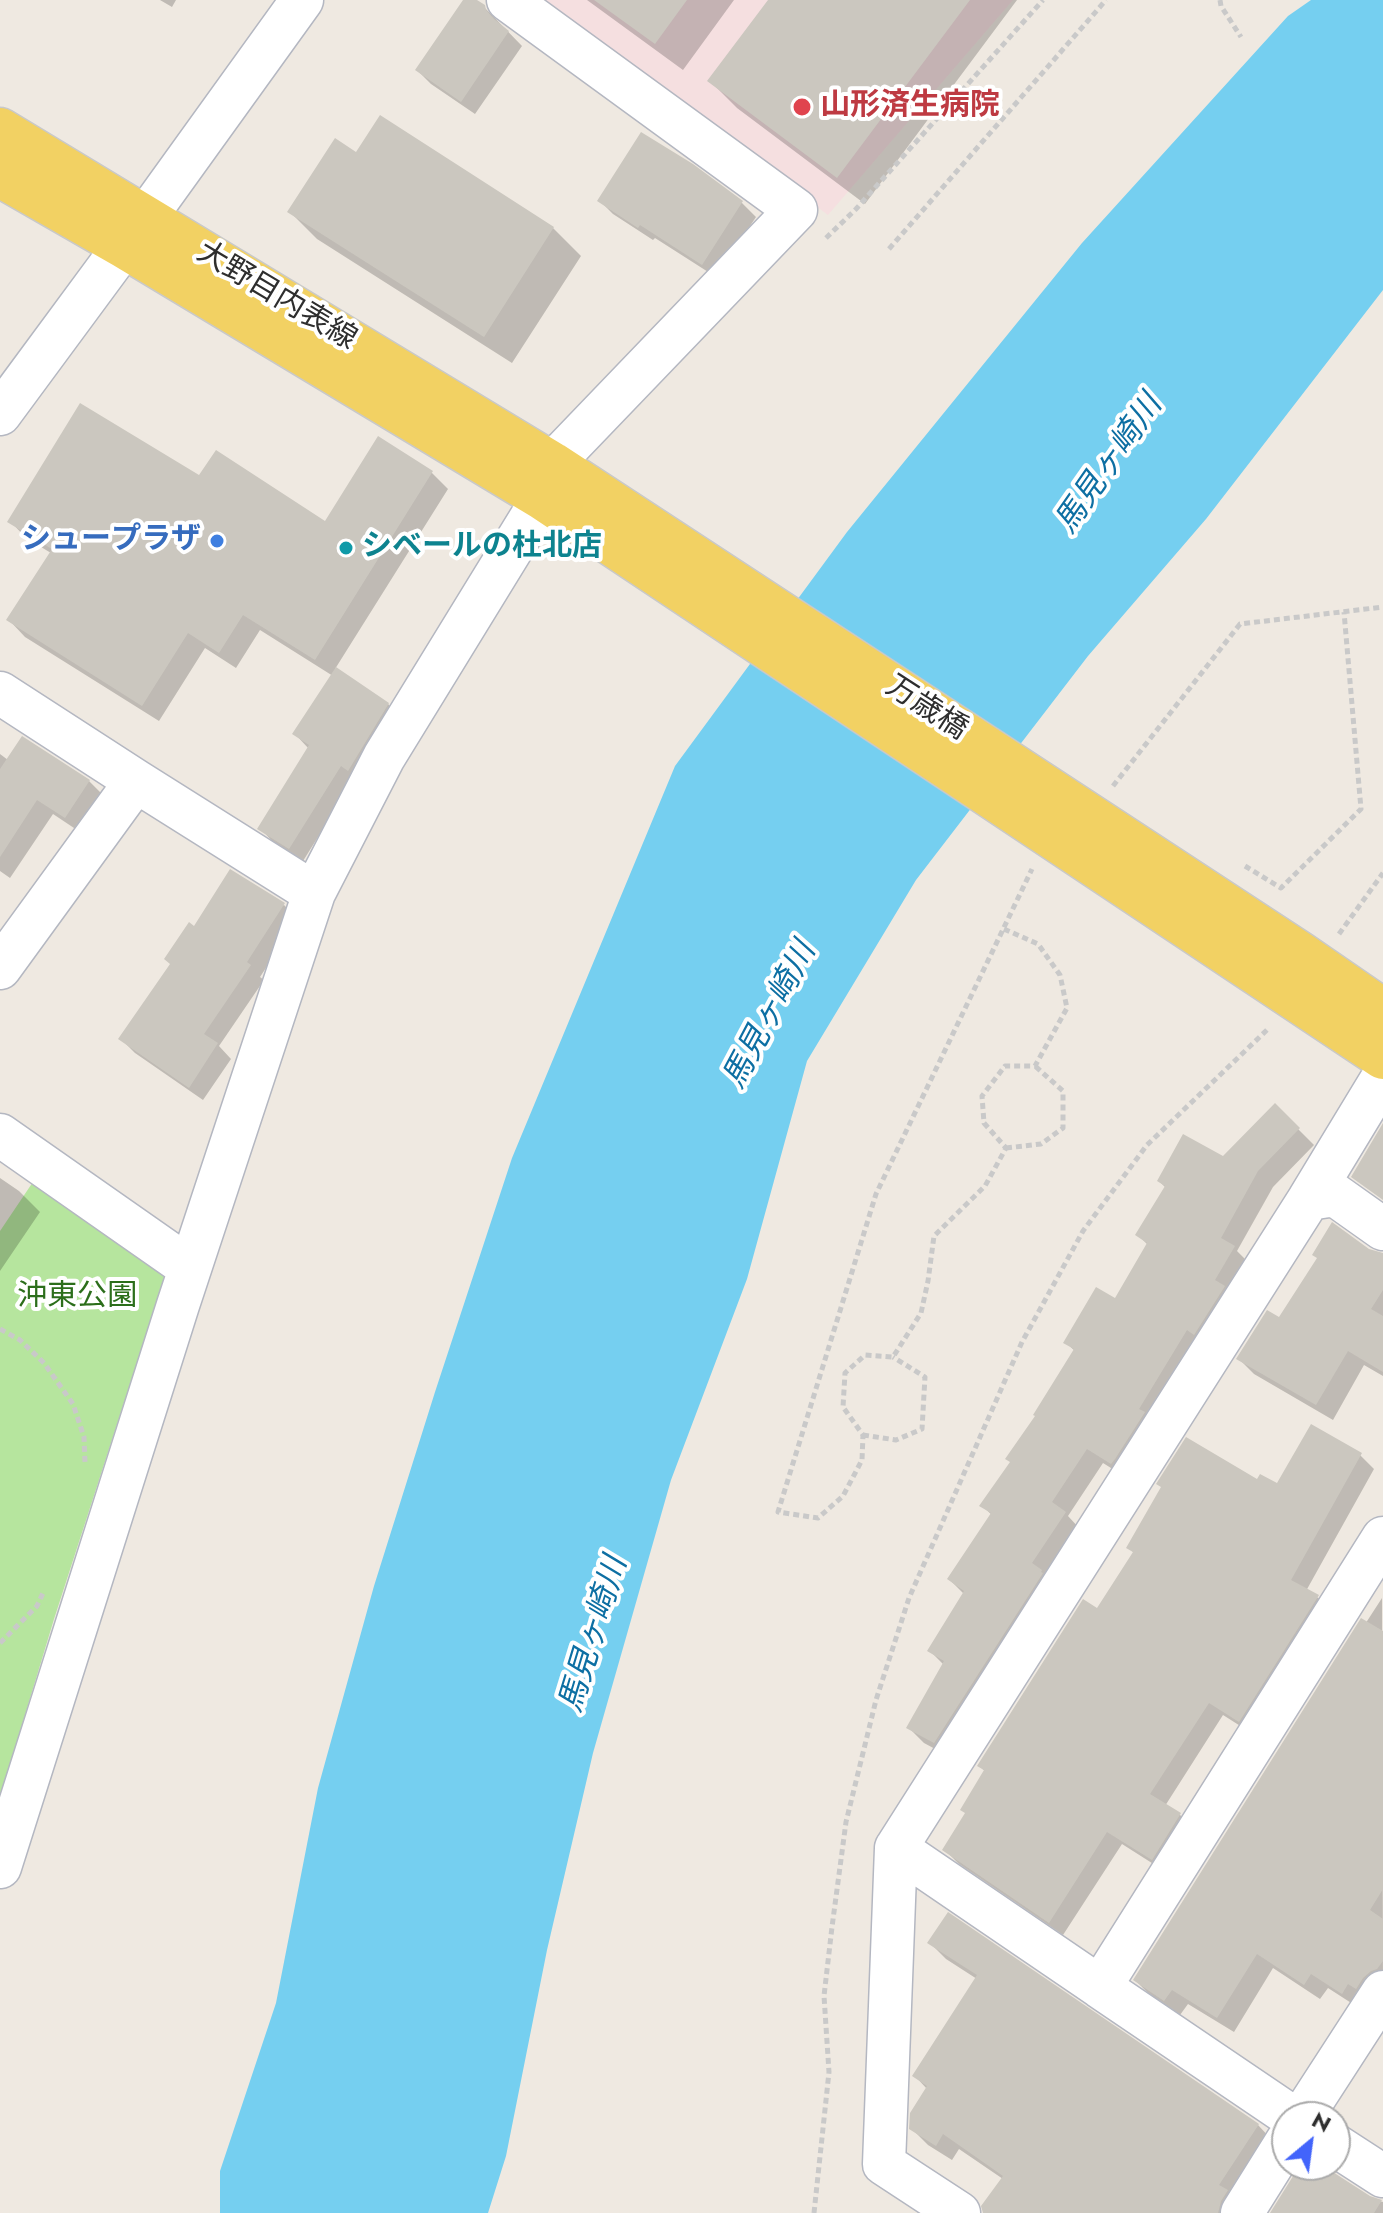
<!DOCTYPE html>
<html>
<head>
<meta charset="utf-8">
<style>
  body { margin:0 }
  #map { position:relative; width:1383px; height:2213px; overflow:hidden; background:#efe9e1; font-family:Jost,sans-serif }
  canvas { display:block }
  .north { position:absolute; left:1271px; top:2101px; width:80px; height:80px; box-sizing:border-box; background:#fff; border:2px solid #ababab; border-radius:50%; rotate:29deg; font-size:22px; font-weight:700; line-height:32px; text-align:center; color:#2e2e2e }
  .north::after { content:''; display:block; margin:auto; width:28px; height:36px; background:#4264fb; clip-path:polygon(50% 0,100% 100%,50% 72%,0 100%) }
</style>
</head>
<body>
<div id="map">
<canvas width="1383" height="2213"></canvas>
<div class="north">N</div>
</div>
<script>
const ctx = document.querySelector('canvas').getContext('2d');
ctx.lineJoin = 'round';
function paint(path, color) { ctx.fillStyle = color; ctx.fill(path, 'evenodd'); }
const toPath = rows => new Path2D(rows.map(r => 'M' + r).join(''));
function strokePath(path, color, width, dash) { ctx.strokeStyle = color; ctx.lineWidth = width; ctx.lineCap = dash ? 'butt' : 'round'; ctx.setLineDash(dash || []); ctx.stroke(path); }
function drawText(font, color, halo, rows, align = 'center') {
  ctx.font = font + ' Jost,"Noto Sans JP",sans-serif'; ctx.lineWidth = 8; ctx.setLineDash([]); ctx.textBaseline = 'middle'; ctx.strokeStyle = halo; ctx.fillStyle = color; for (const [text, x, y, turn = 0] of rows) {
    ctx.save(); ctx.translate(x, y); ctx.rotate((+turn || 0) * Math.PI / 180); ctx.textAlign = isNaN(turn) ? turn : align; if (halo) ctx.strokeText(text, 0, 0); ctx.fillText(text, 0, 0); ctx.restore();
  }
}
paint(toPath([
  [539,0,1013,0,828,215]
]), '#f5dfe0');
paint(toPath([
  [39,1173,168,1267,54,1619,0,1798,0,1231]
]), '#b6e59e');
paint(toPath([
  [1311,0,1383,0,1383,290,1206,519,1088,656,916,880,807,1061,747,1279,671,1480,593,1753,547,1950,506,2156,488,2213,220,2213,220,2171,276,2003,318,1788,374,1586,435,1392,512,1158,675,766,847,532,1082,243,1288,16]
]), '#75cff0');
paint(toPath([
  [160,0,176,0,172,7],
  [466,0,474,0,484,7,522,46,475,114,431,84,417,70],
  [587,0,734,0,683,70],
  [770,0,1017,0,865,204,737,108,710,81],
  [381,117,553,228,581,256,512,363,317,239,290,212,357,155],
  [642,135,742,203,756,217,716,277,655,238,653,240,613,214,599,200],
  [379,439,432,473,448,489,335,669,388,704,402,718,355,778,303,861,273,842,260,828,309,749,295,734,333,676,260,630,236,668,205,648,159,721,25,637,9,620,51,553,26,538,10,521,199,478,325,524],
  [0,754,8,760,89,781,104,796,80,832,53,814,10,878,0,871],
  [284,905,298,919,260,977,264,980,219,1046,231,1059,203,1100,135,1053,121,1039,194,929],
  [1275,1106,1314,1145,1273,1187,1237,1251,1249,1263,1127,1478,1103,1463,1068,1516,1080,1529,950,1757,924,1743,909,1728,944,1665,930,1651,964,1594,949,1579,992,1515,982,1506,1012,1462,1075,1351,1065,1342,1115,1301,1148,1245,1138,1235,1166,1188,1159,1181,1223,1159],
  [0,1178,19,1191,40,1212,0,1271],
  [1369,1251,1383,1255,1383,1376,1364,1365,1333,1420,1254,1374,1238,1358,1280,1320],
  [1360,1455,1374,1469,1306,1591,1317,1597,1331,1610,1253,1734,1223,1715,1165,1806,1180,1815,1194,1828,1166,1872,1122,1844,1063,1935,959,1864,945,1850,967,1814,986,1772,979,1766,1098,1611,1134,1553,1128,1547,1258,1481,1278,1486],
  [1382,1598,1383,1990,1359,2008,1328,1988,1320,1999,1273,1968,1234,2032,1188,2004,1180,2015,1151,1996,1135,1980],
  [930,1943,1258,2125,1273,2141,1239,2213,985,2213,1003,2179,959,2149,952,2160,928,2145,911,2128,927,2089,915,2076,977,1979,946,1959],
  [1303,2165,1325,2165,1329,2172,1369,2198,1383,2202,1383,2213,1273,2213]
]), '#0003');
paint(toPath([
  [463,0,477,0,485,5,486,10,494,19,509,31,461,102,415,70],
  [594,0,687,0,655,44],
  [768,0,970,0,837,178,707,81],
  [380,115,554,227,484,337,287,212,335,138,356,152],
  [641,132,693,164,743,201,702,265,640,225,638,228,597,201],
  [80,403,199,475,216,450,325,521,378,436,433,471,315,660,243,615,219,653,188,633,142,706,6,620,52,549,7,522],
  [336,667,389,703,348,771,341,766,289,849,257,829,309,745,292,734],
  [22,736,90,780,65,818,37,800,0,857,0,769],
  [230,869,285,903,247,962,251,965,204,1034,218,1043,189,1088,118,1039,170,964,164,959,189,922,194,926],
  [1275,1103,1300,1128,1258,1171,1221,1238,1235,1246,1215,1280,1225,1286,1194,1335,1187,1330,1139,1409,1145,1412,1115,1459,1111,1464,1087,1449,1052,1502,1066,1512,1032,1563,1042,1570,1041,1572,1043,1573,934,1743,906,1728,944,1661,927,1651,964,1591,947,1579,991,1513,979,1506,1010,1462,1005,1459,1035,1416,1033,1415,1074,1349,1063,1343,1096,1287,1115,1298,1147,1243,1135,1235,1165,1186,1157,1181,1183,1134,1223,1156],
  [1383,1123,1383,1200,1351,1177],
  [1332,1222,1369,1249,1383,1253,1383,1290,1371,1309,1383,1316,1383,1372,1348,1351,1316,1405,1236,1359,1267,1310,1279,1317,1317,1258,1312,1255],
  [1311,1424,1362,1453,1291,1580,1319,1595,1239,1722,1209,1703,1150,1794,1181,1813,1152,1860,1107,1832,1049,1923,942,1850,965,1813,960,1810,984,1770,977,1766,1083,1599,1097,1608,1133,1552,1126,1548,1161,1487,1156,1484,1186,1437,1257,1479,1260,1474,1277,1483],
  [1361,1618,1383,1631,1383,1889,1370,1910,1383,1919,1383,1961,1377,1969,1371,1971,1363,1978,1356,1989,1348,1984,1342,1994,1311,1974,1304,1985,1257,1954,1217,2018,1172,1990,1164,2001,1133,1980],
  [948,1912,1259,2124,1219,2185,1228,2190,1221,2201,1218,2213,983,2213,981,2206,1003,2176,943,2134,936,2146,909,2129,910,2113,927,2086,912,2076,977,1975,927,1943],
  [1300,2165,1322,2165,1370,2196,1382,2200,1374,2213,1270,2213]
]), '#cbc7bf');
const minor = toPath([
  [508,0,796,210,552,464],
  [145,218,302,0],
  [0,414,124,246],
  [0,693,136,781,314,893],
  [0,968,136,781],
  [0,1135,190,1268],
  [1309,1199,1383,1077],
  [896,1848,1309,1199,1335,1195,1383,1229],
  [0,1867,178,1305,314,893,384,757,543,498],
  [1292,2117,1100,1987,1383,1538],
  [1302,2117,1383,1992],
  [1335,2145,1383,2176],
  [959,2213,884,2164,896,1848,1100,1987],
  [1242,2213,1287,2141]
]);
const major = toPath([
  [0,130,552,464,1300,954,1383,1011],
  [0,175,124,246,543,498,1383,1057]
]);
strokePath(minor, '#b4b7c1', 45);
strokePath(major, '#c9c9c9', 47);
strokePath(toPath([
  [1220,0,1221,6,1241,37],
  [826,238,856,209,1043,0],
  [889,249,1106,0],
  [1113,786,1240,624,1383,607],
  [1245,866,1281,888,1361,809,1344,612],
  [1004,929,1038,944,1060,975,1067,1008,1035,1066,1005,1066,982,1096,984,1123,1006,1148,985,1186,934,1236,928,1281,921,1313,893,1357,865,1355,845,1373,843,1407,863,1435,862,1460,843,1496,818,1518,778,1512,876,1194,1032,869],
  [1339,934,1383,873],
  [1006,1148,1041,1144,1063,1128,1063,1091,1035,1066],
  [0,1329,20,1340,44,1363,73,1404,84,1437,85,1463],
  [863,1435,896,1440,922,1429,925,1377,893,1357],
  [0,1643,37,1606,43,1593],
  [814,2213,829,2072,824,1996,832,1927,846,1822,876,1700,909,1598,1022,1342,1083,1231,1147,1145,1269,1028]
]), '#c9c9c9', 5, [6, 4]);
strokePath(minor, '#fff', 42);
strokePath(major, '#f2d163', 44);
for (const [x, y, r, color] of [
  [802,107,10,"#e0444e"],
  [217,541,8,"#3f7fe0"],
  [346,548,8,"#0f9aa8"]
]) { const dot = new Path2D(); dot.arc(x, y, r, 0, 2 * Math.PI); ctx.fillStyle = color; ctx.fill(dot); strokePath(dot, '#fff', 3); }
drawText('bold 30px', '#be3a42', '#fff', [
  ["山形済生病院",820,107]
], 'left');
drawText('30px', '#2e2e2e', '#fff', [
  ["大野目内表線",276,297,31],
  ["万歳橋",926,709,33]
]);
drawText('bold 30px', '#366cbe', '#fff', [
  ["シュープラザ",201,541]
], 'right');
drawText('bold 30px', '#0d838f', '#fff', [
  ["シベールの杜北店",362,548]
], 'left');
drawText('30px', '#2c6e1b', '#fff', [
  ["沖東公園",77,1298]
]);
drawText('italic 32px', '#0d6fa3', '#fff', [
  ["馬見ヶ崎川",1110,465,-55],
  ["馬見ヶ崎川",771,1016,-62],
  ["馬見ヶ崎川",595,1635,-73]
]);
</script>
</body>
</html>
